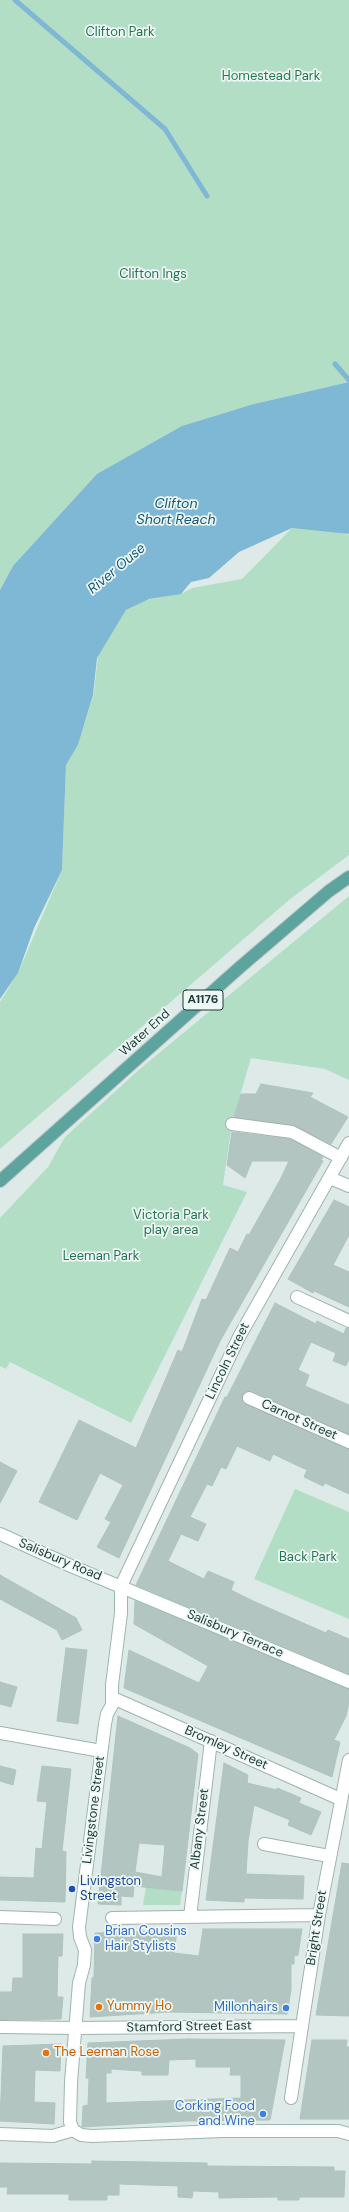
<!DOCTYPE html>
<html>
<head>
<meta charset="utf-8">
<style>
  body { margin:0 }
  canvas { display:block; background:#ddeae7 }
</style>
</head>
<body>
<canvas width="349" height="2212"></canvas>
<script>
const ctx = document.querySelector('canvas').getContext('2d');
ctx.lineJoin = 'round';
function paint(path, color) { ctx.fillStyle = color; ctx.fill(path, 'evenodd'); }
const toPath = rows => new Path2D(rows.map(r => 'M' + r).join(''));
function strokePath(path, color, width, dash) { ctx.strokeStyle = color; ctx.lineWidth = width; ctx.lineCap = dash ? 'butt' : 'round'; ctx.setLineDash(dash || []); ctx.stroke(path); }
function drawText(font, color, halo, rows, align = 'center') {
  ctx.font = font + ' "DM Sans",sans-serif'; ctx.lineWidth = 3.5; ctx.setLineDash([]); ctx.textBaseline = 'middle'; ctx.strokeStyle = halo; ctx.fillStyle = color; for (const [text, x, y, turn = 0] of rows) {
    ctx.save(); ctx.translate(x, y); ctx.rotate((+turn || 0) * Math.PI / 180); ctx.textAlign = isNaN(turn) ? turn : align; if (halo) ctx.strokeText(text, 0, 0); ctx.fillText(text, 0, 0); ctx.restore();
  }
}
paint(toPath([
  [0,0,349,0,349,382,254,404,13,566,0,590],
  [292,528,333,531,349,535,349,855,289,900,0,1149,0,1002,18,973,62,870,66,765,78,745,94,693,98,655,126,610,146,600,183,593,192,588,242,579],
  [349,896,349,1080,325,1069,251,1058,232,1123,223,1185,247,1192,131,1423,10,1362,6,1369,0,1366,0,1218,48,1167,65,1137,141,1068],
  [295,1489,349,1512,349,1619,254,1579],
  [146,1887,182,1891,180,1905,143,1905]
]), '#b3dec6');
paint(toPath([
  [349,382,349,534,292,528,239,552,209,578,191,582,181,594,149,599,126,610,97,658,93,695,78,745,66,765,62,870,34,928,18,973,0,999,0,590,13,566,97,474,182,426,254,404]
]), '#7fb8d5');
strokePath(toPath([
  [15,0,165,129,207,196],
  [335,364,349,380]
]), '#7fb8d5', 5);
const building = toPath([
  [261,1084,313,1093,310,1097,348,1117,331,1144,293,1125,234,1117,241,1094,256,1094,261,1084],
  [232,1132,290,1139,323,1157,321,1160,323,1161,220,1341,119,1558,97,1547,111,1522,105,1519,123,1485,100,1473,77,1520,39,1502,79,1420,136,1448,178,1350,182,1352,202,1299,206,1300,230,1248,238,1252,247,1234,249,1235,280,1180,289,1161,252,1161,245,1178,227,1165,232,1132],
  [334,1200,349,1207,349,1235,333,1265,349,1272,349,1307,314,1291,313,1293,288,1279,334,1200],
  [275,1303,316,1324,317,1321,344,1334,346,1328,349,1328,349,1359,346,1366,333,1361,336,1353,311,1342,298,1370,309,1375,305,1386,349,1405,349,1434,252,1391,244,1392,242,1398,243,1402,349,1449,349,1494,325,1483,323,1486,304,1477,307,1470,273,1454,270,1461,237,1446,226,1469,221,1467,212,1486,207,1484,190,1517,206,1524,198,1541,181,1534,168,1561,204,1579,208,1571,234,1582,231,1590,253,1601,326,1633,328,1630,349,1639,349,1674,136,1585,225,1397,227,1397,275,1303],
  [0,1462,17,1471,0,1503,0,1462],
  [0,1575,76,1618,82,1630,62,1640,57,1630,0,1599,0,1575],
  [135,1601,349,1689,349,1702,346,1716,334,1740,340,1742,332,1777,124,1688,129,1650,199,1683,208,1666,134,1624,135,1601],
  [66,1648,87,1650,78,1724,57,1721,66,1648],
  [0,1682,17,1687,11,1707,0,1704,0,1682],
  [118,1716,190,1748,198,1754,182,1891,134,1886,133,1897,121,1896,121,1905,98,1904,118,1716],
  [139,1843,165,1845,162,1877,135,1872,139,1843],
  [224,1763,248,1775,247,1783,277,1790,277,1788,301,1798,299,1803,321,1812,311,1835,288,1825,290,1820,254,1805,248,1841,246,1874,304,1876,303,1899,244,1898,244,1902,206,1900,224,1763],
  [0,1766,16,1770,13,1785,0,1781,0,1766],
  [42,1766,71,1769,62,1851,66,1852,65,1902,0,1900,0,1877,34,1878,36,1848,42,1849,47,1802,37,1801,42,1766],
  [342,1863,349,1864,349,2016,316,2015,342,1863],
  [203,1929,302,1929,298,1955,294,1956,294,1964,291,1964,291,1990,287,2014,169,2012,90,2017,92,1978,94,1977,95,1933,177,1930,174,1953,199,1956,203,1929],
  [23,1934,63,1934,62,1956,58,1956,57,1997,63,1997,61,2019,0,2020,0,1992,12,1992,13,1978,23,1978,23,1934],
  [188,2039,285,2040,270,2120,185,2121,82,2127,83,2106,88,2105,89,2078,86,2078,88,2043,188,2039],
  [196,2059,196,2067,231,2067,230,2075,241,2075,241,2098,106,2103,106,2073,111,2073,111,2069,142,2071,142,2075,168,2075,169,2060,196,2059],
  [312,2040,347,2040,346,2047,349,2047,349,2119,300,2119,312,2040],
  [61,2044,60,2071,35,2070,34,2102,55,2103,54,2124,0,2121,3,2046,61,2044],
  [92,2161,207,2163,207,2166,334,2167,334,2171,345,2171,344,2197,299,2197,299,2200,278,2200,278,2197,219,2198,219,2192,193,2191,192,2198,178,2197,178,2186,119,2184,119,2195,107,2195,107,2200,69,2200,69,2194,7,2194,8,2187,0,2187,0,2163,92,2164,92,2161]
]);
paint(building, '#b2c5c0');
strokePath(building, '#afc4bf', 1);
const street = toPath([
  [232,1124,292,1132,341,1158],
  [330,1178,349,1186],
  [297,1297,349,1321],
  [249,1398,349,1442],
  [121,1586,239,1337,349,1143],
  [113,1698,340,1799],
  [0,1733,101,1751],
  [264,1844,329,1856],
  [0,1917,55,1919],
  [190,1917,211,1741],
  [112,1918,319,1915],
  [0,2027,76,2028,301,2026],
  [291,2098,319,1915,349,1760],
  [0,2134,53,2136,73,2130]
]);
const secondary = toPath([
  [0,1534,71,1566,349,1682],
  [121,1586,121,1613,112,1685,112,1705,107,1714,105,1724,79,1927,80,1937,85,1950,84,1965,79,1983,71,2082,70,2122,73,2130,81,2135,92,2136,223,2131,338,2131,349,2134]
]);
const primary = toPath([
  [0,1181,239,968,329,891,349,877]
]);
strokePath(street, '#a0b2af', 14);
strokePath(secondary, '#9bb7b2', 14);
strokePath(primary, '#bbc4c3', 14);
strokePath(street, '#fff', 12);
strokePath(secondary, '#fff', 12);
strokePath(primary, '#5da49e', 12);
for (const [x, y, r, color] of [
  [72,1889,4,"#1a4fb4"],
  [97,1939,4,"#3f7fe0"],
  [99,2007,4,"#e8710a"],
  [286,2008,4,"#3f7fe0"],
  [46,2053,4,"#e8710a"],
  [263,2114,4,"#3f7fe0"]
]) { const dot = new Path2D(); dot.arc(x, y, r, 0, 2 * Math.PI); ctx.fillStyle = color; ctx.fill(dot); strokePath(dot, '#edf7f4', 1.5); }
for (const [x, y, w] of [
  [203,1000,40]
]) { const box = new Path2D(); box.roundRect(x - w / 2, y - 10, w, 20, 3); ctx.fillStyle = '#edf7f4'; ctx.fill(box); strokePath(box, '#1d3a38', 1); }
drawText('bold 12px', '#1d3a38', null, [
  ["A1176",203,1000]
]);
drawText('13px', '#257452', '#edf7f4', [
  ["Clifton Park",120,33],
  ["Homestead Park",271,77],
  ["Clifton Ings",153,275],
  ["Victoria Park",171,1216],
  ["play area",171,1231],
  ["Leeman Park",101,1257],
  ["Back Park",308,1558]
]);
drawText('13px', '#1d3a38', '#edf7f4', [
  ["Water End",145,1033,-42],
  ["Lincoln Street",228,1361,-64],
  ["Carnot Street",299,1420,24],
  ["Salisbury Road",60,1560,23],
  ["Salisbury Terrace",235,1634,23],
  ["Bromley Street",226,1748,24],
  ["Livingstone Street",94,1810,-83],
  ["Albany Street",200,1829,-83],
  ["Bright Street",317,1928,-81],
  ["Stamford Street East",189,2027,-1]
]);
drawText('13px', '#164399', '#edf7f4', [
  ["Livingston",80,1882],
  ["Street",80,1897]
], 'left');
drawText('13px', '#366cbe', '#edf7f4', [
  ["Brian Cousins",105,1932,"left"],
  ["Hair Stylists",105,1947,"left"],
  ["Millonhairs",278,2008],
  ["Corking Food",255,2107],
  ["and Wine",255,2122]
], 'right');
drawText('13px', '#c56008', '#edf7f4', [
  ["Yummy Ho",107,2007],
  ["The Leeman Rose",54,2053]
], 'left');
drawText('italic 14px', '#14577a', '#edf7f4', [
  ["Clifton",176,504],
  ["Short Reach",176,520],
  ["River Ouse",117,569,-40]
]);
</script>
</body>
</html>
